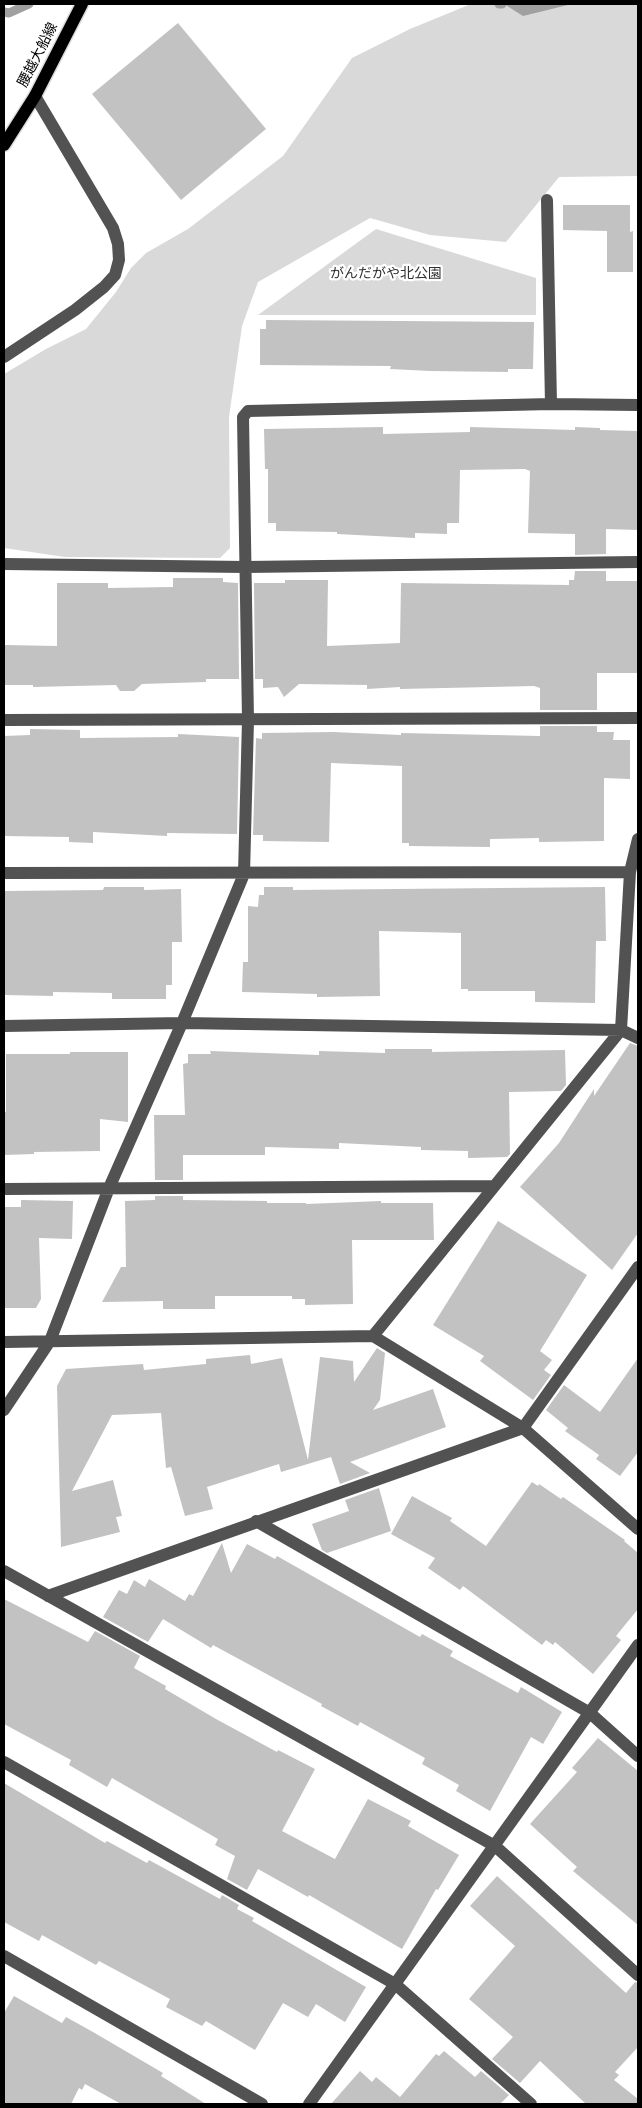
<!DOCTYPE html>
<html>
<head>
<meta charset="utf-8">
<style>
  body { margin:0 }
  #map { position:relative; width:642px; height:2108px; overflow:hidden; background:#fff; font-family:"Fira Sans",sans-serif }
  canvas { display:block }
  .frame { position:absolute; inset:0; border:5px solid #000; pointer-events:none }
</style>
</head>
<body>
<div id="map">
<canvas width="642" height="2108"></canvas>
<div class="frame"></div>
</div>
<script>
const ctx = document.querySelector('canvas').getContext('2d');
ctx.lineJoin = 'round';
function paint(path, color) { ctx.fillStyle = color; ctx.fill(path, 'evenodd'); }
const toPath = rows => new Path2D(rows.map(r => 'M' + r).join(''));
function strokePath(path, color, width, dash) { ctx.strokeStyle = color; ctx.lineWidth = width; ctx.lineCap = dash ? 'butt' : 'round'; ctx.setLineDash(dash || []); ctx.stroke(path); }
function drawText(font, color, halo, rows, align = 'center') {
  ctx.font = font + ' "Fira Sans","Noto Sans JP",sans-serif'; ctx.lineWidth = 4.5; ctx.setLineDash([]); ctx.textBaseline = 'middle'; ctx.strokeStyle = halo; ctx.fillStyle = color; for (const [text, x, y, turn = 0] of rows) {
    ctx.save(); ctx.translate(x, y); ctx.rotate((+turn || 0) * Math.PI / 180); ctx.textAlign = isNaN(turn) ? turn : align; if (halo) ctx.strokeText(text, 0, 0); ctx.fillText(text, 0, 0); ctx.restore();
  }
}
paint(toPath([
  [471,4,638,4,638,176,559,177,506,242,430,235,370,218,258,282,242,326,229,417,230,548,220,558,65,557,4,548,4,374,46,349,86,329,116,292,131,268,146,253,188,229,283,156,352,58,410,29],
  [376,229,536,278,536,315,258,315]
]), '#d9d9d9');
paint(toPath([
  [504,4,572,4,523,16]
]), '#a0a0a0');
strokePath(toPath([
  [499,4,502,4],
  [4,12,9,13,29,4]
]), '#a0a0a0', 9);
paint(toPath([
  [178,23,266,129,181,200,92,94],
  [563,205,630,205,630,232,633,231,633,272,607,272,607,231,563,230],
  [266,320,534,322,533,369,508,369,508,372,430,371,390,369,391,366,260,365,260,329,266,329],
  [383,427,383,434,470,432,470,427,575,430,575,427,600,428,600,430,638,431,638,530,606,529,606,554,575,555,575,534,528,533,530,471,525,469,460,470,459,523,447,523,447,534,415,533,415,538,337,534,337,532,276,531,276,523,268,523,268,469,265,469,264,429],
  [575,571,606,571,606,581,638,581,638,673,597,673,597,710,540,710,540,688,534,686,400,689,400,687,367,689,367,685,299,684,284,697,278,687,263,688,263,679,255,679,254,583,285,583,285,580,328,580,327,646,400,643,401,583,569,585,569,580,574,580],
  [173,578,223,578,223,582,238,583,239,679,206,679,206,682,142,684,134,691,120,691,116,685,33,687,33,685,4,685,4,645,57,646,57,583,108,583,108,588,173,587],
  [540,726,597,726,597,732,614,732,613,740,630,740,630,779,604,778,604,841,539,842,539,838,490,839,490,847,409,846,409,843,402,843,402,766,331,763,329,842,263,841,263,835,253,835,256,738,262,739,262,733,333,732,401,735,401,733,540,736],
  [30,729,80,730,80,738,178,737,178,734,239,737,237,834,167,833,167,836,93,832,93,843,69,842,69,837,4,836,4,736,30,735],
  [104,887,144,887,144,890,181,889,182,942,172,942,172,985,166,985,166,999,112,999,112,993,53,992,53,996,4,995,4,891,103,890],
  [264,887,293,887,293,890,605,887,606,941,596,941,595,1003,535,1002,535,991,468,991,468,989,461,989,461,933,379,931,380,996,317,997,317,994,242,992,243,962,248,962,248,906,258,907,259,895,264,895],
  [630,1043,638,1046,638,1233,612,1270,520,1187,559,1143,594,1089,594,1096],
  [385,1049,432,1049,432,1052,565,1050,566,1085,561,1091,509,1092,510,1154,507,1157,468,1158,468,1151,421,1150,421,1147,339,1143,339,1149,265,1147,265,1155,183,1155,183,1180,155,1180,154,1115,185,1115,183,1064,188,1063,188,1054,211,1054,210,1051,319,1055,319,1051,385,1053],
  [70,1052,128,1052,128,1122,100,1119,100,1151,34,1152,34,1154,4,1155,4,1112,6,1112,6,1054,70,1054],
  [155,1196,183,1196,183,1200,267,1201,267,1203,306,1203,306,1204,381,1201,381,1203,433,1203,434,1240,352,1240,353,1304,305,1305,305,1299,292,1299,292,1296,215,1296,215,1309,163,1309,163,1301,102,1302,121,1267,126,1267,125,1201,155,1200],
  [21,1200,73,1201,72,1239,39,1238,41,1299,36,1308,4,1308,4,1207,21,1207],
  [498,1221,587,1275,540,1351,552,1360,544,1370,551,1375,533,1400,480,1361,484,1356,433,1325],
  [377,1348,385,1353,380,1400,373,1410,433,1389,446,1427,350,1462,370,1473,340,1484,331,1457,281,1472,279,1464,207,1487,213,1509,185,1516,171,1467,166,1468,161,1413,112,1415,72,1491,113,1480,122,1516,116,1517,120,1532,61,1547,57,1386,66,1369,143,1364,144,1370,206,1364,206,1359,250,1355,251,1364,282,1358,308,1460,320,1357,353,1361,354,1382],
  [638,1358,638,1452,620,1476,596,1459,599,1455,565,1431,568,1428,546,1410,564,1385,600,1412],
  [532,1482,538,1486,539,1484,561,1499,563,1497,625,1540,624,1541,638,1553,638,1609,616,1636,621,1640,593,1674,555,1642,553,1645,546,1640,542,1645,463,1586,460,1590,428,1568,435,1558,391,1534,412,1496,452,1518,450,1521,486,1546],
  [379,1488,391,1531,327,1553,322,1550,312,1524,349,1511,345,1500],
  [222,1543,231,1573,247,1544,275,1559,277,1556,420,1637,422,1634,453,1651,450,1656,518,1693,521,1687,562,1712,543,1744,531,1737,490,1811,456,1791,459,1785,422,1764,425,1758,360,1722,358,1726,321,1706,322,1704,213,1645,211,1648,163,1619,148,1642,103,1617,119,1590,127,1594,134,1580,145,1587,149,1579,185,1601,189,1594,193,1596],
  [4,1599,88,1642,95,1631,140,1656,134,1668,166,1686,165,1689,216,1719,277,1752,278,1750,315,1769,282,1831,335,1859,368,1799,411,1821,408,1826,459,1855,438,1890,436,1889,402,1949,309,1895,308,1897,258,1869,247,1890,227,1879,235,1856,215,1845,218,1839,112,1778,107,1787,69,1765,71,1760,4,1724],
  [598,1738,638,1771,638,1925,573,1871,577,1867,530,1824,577,1772,572,1768],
  [4,1783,105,1843,107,1841,147,1863,149,1860,220,1899,222,1895,239,1905,237,1909,254,1918,252,1921,366,1987,345,2022,316,2004,308,2017,283,2003,255,2050,206,2021,202,2026,166,2007,170,1999,99,1961,96,1965,42,1935,39,1941,4,1922],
  [497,1876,626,1993,635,1982,638,1983,638,2047,615,2072,619,2075,614,2080,638,2099,638,2104,586,2104,540,2061,520,2083,492,2059,513,2037,469,1999,515,1946,470,1906],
  [14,1996,62,2023,66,2017,93,2032,163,2073,161,2076,206,2104,121,2104,85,2084,82,2090,79,2088,71,2104,4,2104,4,2013],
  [444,2051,475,2077,481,2071,509,2095,500,2104,331,2104,360,2071,372,2082,376,2077,400,2097,436,2054,439,2056]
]), '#c2c2c2');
const major = toPath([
  [4,145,35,96,82,4]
]);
strokePath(major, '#dbdbdb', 15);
strokePath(toPath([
  [547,200,551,404],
  [4,357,75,310,104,287,115,275,119,260,118,244,113,228,35,96],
  [4,564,245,567,638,562],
  [4,720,638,718],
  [4,873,630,872],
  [4,1026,182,1023,621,1030,638,1038],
  [4,1189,494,1186],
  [373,1336,621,1030,630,872,638,839],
  [4,1342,373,1336,523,1428,638,1529],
  [4,1410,50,1341,109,1188,182,1023,244,874,248,720,243,417,248,411,551,404,638,405],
  [256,1521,590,1713,638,1756],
  [4,1571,495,1846,638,1975],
  [48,1596,523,1428,638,1267],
  [4,1762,395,1984,531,2104],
  [4,1956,262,2104],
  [309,2104,638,1645]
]), '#525252', 12);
strokePath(major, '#000', 12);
drawText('14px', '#000', '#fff', [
  ["腰越大船線",38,55,-63]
]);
drawText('14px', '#303030', '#fff', [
  ["がんだがや北公園",386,274]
]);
</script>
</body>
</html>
